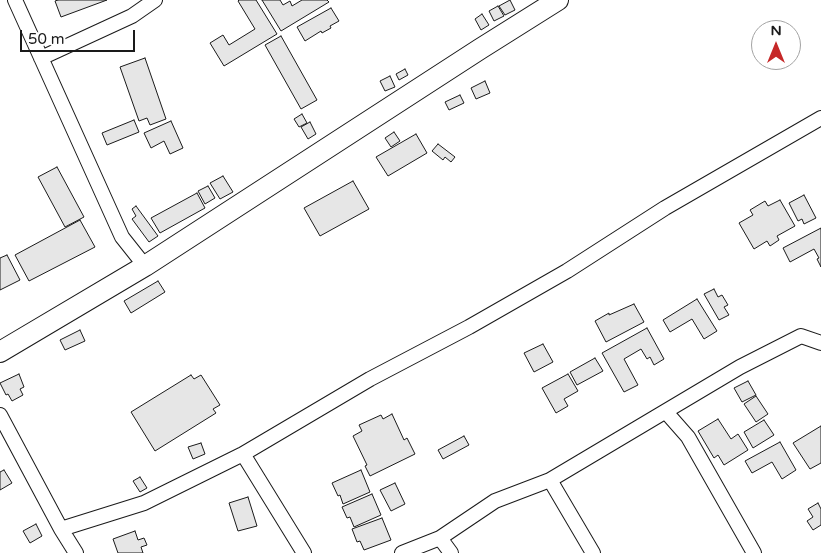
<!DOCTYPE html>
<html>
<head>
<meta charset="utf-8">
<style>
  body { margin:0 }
  #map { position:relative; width:821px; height:553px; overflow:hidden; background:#fff; font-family:"Varela Round",sans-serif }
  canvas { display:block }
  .north { position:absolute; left:751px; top:20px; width:50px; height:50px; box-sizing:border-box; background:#fff; border:1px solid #a3a3a3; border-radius:50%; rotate:0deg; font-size:14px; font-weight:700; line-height:20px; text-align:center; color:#1a1a1a }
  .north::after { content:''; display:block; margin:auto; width:18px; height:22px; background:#c62828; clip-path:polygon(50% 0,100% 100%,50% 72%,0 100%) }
  .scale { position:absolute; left:20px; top:30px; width:115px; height:22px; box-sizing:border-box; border:2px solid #1a1a1a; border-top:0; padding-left:6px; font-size:15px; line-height:18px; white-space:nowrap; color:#1a1a1a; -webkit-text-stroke:4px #fff; paint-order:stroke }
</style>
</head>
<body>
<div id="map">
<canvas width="821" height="553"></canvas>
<div class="north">N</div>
<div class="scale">50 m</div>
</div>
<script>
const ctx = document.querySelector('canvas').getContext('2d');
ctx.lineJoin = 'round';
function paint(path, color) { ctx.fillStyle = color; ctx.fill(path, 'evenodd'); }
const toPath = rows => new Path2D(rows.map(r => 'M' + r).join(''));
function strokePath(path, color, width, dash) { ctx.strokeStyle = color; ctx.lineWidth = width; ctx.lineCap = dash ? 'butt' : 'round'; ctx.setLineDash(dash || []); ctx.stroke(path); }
const building = toPath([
  [58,0,107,0,61,17,55,1,58,0],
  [239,0,256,0,277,34,224,66,210,43,223,35,229,45,255,29,238,1,239,0],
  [262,0,280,0,283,5,290,1,292,6,302,0,327,0,329,2,281,31,262,0],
  [510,0,515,10,505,15,499,6,510,0],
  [498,6,504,16,494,21,489,11,498,6],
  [331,8,339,21,330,26,331,28,322,33,321,31,305,41,297,27,331,8],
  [482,14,489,25,481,30,475,19,482,14],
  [281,36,317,100,301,109,265,45,281,36],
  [145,58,166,119,150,125,147,118,139,121,120,67,145,58],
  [405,69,408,75,399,80,396,74,405,69],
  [390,76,395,87,385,91,380,81,390,76],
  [485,81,490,93,476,99,471,88,485,81],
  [460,95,464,103,449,110,445,102,460,95],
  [302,114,307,123,299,127,294,119,302,114],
  [134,120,139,132,107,145,102,133,134,120],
  [171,121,183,148,170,154,164,141,151,148,144,133,171,121],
  [310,122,316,134,308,139,301,127,310,122],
  [394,132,400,141,391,147,385,138,394,132],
  [416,134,427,153,388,176,376,157,416,134],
  [438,144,455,157,451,162,445,157,443,160,432,151,438,144],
  [57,167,84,217,65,227,38,177,57,167],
  [223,176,233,192,220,199,210,183,223,176],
  [353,181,369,209,320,236,304,208,353,181],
  [208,186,215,198,205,204,198,191,208,186],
  [197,193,205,208,160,233,151,218,197,193],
  [804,195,816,218,804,224,802,219,798,221,789,203,804,195],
  [780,200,795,226,777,236,779,240,770,246,767,241,754,249,739,223,753,215,750,210,765,201,768,206,780,200],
  [136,206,158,236,149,242,132,219,136,216,132,209,136,206],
  [80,220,95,247,29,281,15,255,80,220],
  [821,229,821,267,817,259,819,258,814,249,790,262,783,248,821,228,821,229],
  [7,255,20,280,0,290,0,258,7,255],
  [158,281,165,292,131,313,124,301,158,281],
  [714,289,718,297,722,295,728,305,724,307,729,315,719,320,704,294,714,289],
  [697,299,717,331,704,339,692,319,670,332,663,320,697,299],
  [634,304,644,322,606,342,595,321,609,313,609,315,634,304],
  [647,328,664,359,654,365,650,357,647,359,641,349,624,359,638,385,624,392,602,353,647,328],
  [80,330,85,341,65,350,60,340,80,330],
  [543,344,553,362,534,372,524,353,543,344],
  [595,358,603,371,577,385,570,372,595,358],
  [19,374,24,387,20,389,23,395,12,401,8,394,6,395,0,383,19,374],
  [568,374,578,391,564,399,568,406,556,413,542,388,568,374],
  [191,375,194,379,201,375,220,405,213,409,216,413,155,451,131,412,191,375],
  [748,381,756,395,742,402,734,388,748,381],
  [756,396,768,414,756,422,744,404,756,396],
  [392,414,404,440,407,438,415,454,370,476,365,466,367,465,353,436,362,431,359,425,381,415,383,419,392,414],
  [718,419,731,439,738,434,748,450,724,465,718,455,714,458,698,431,718,419],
  [764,420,774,435,753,448,744,432,764,420],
  [821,426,821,463,810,469,793,443,821,426],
  [464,436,469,445,443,459,438,450,464,436],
  [780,442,796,470,782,479,772,462,752,473,745,461,780,442],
  [201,443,205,454,193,459,188,447,201,443],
  [4,470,12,483,0,490,0,472,4,470],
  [361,470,370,492,343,504,340,495,338,496,332,483,361,470],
  [140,477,147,488,140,492,133,481,140,477],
  [395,483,405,504,391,511,380,490,395,483],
  [372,494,381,515,354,527,350,517,347,518,342,507,372,494],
  [248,497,257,526,238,531,229,503,248,497],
  [818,503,821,509,821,525,813,530,807,521,813,517,808,509,818,503],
  [382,518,391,540,364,550,360,541,357,542,352,529,382,518],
  [36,524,42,536,30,543,23,531,36,524],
  [135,531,138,540,144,538,147,545,141,547,143,553,118,553,113,539,135,531]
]);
paint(building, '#e6e6e6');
strokePath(building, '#1a1a1a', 1);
const minor = toPath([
  [15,0,122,237,145,266],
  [41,58,132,16,155,0],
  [666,412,688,437,754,553],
  [0,415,61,529,76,553],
  [243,454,304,553],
  [550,480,593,553],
  [61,529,144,503,243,454,370,379,469,327,567,271,665,208,821,118],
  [440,538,451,553],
  [402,553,440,538,495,501,550,480,740,367,801,336,821,343]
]);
const secondary = toPath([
  [0,352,145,266,480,49,558,0]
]);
strokePath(minor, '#1a1a1a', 16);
strokePath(secondary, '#1a1a1a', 22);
strokePath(minor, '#fff', 14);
strokePath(secondary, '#fff', 20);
</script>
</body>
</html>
